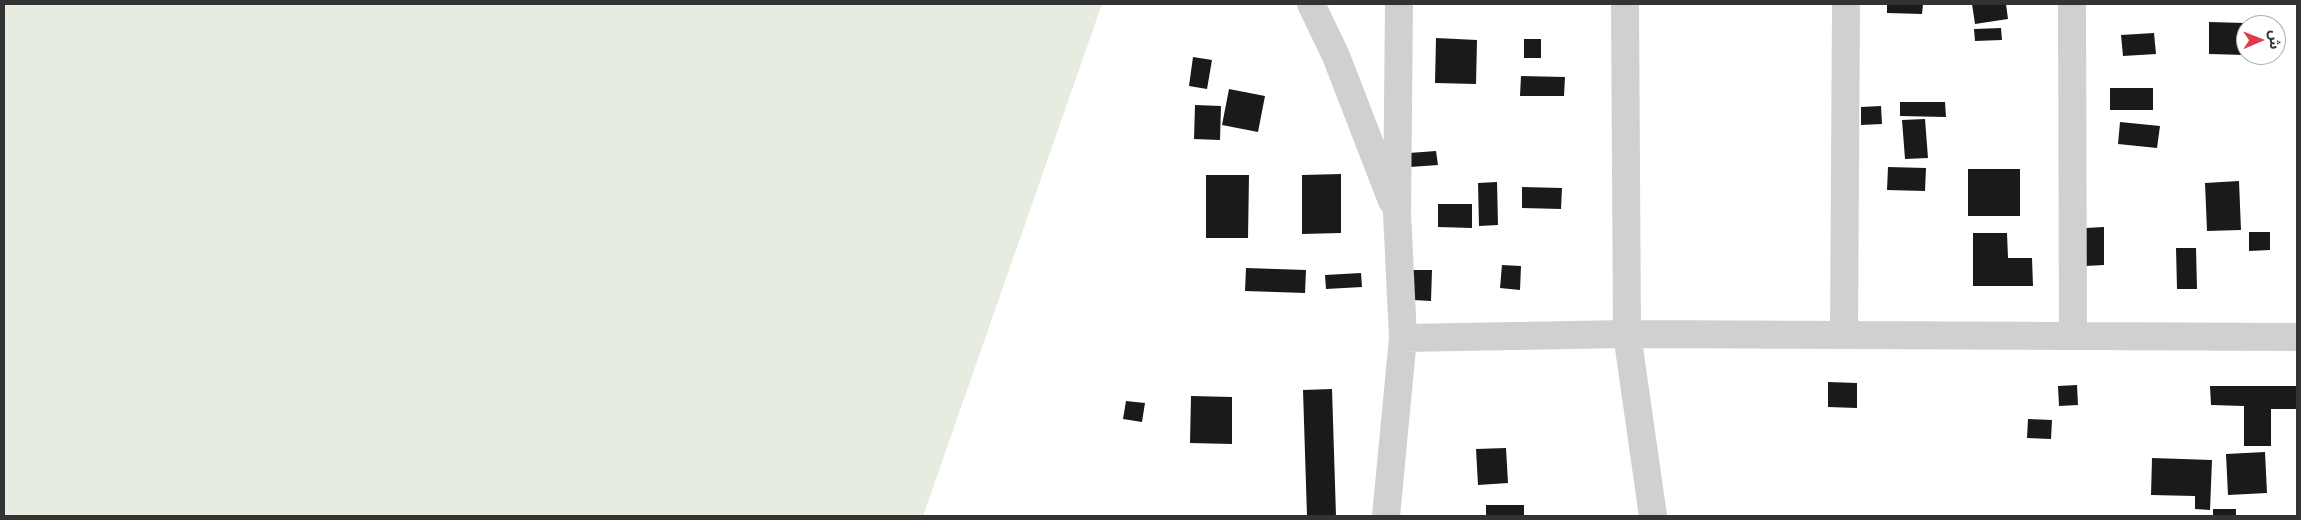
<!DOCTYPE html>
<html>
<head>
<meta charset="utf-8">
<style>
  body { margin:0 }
  #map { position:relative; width:2301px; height:520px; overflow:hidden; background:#fff; font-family:Quicksand,"Noto Sans Arabic",sans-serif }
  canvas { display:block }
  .frame { position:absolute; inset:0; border:5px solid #333; pointer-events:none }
  .north { position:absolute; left:2236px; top:15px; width:50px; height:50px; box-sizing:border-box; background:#fff; border:1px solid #adadad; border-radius:50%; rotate:89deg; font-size:14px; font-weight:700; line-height:20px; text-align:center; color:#333 }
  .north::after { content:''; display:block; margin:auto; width:18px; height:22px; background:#e63946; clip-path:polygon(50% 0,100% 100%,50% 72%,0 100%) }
</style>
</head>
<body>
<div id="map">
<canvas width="2301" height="520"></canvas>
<div class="frame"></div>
<div class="north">ش</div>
</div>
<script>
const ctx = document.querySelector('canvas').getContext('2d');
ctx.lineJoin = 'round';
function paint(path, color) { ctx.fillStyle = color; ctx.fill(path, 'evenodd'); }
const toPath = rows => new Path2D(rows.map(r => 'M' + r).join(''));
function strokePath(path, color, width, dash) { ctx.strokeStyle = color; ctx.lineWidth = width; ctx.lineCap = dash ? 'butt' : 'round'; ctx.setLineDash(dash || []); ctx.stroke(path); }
paint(toPath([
  [4,4,1102,4,923,516,4,516]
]), '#e6ecdf');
paint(toPath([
  [1887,4,1923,4,1922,14,1887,13],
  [1972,4,2006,4,2008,19,1975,24],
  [2209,22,2245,23,2245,55,2209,54],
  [2001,28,2002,40,1975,41,1974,29],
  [2154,33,2156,54,2123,56,2121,35],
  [1436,38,1477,40,1476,84,1435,83],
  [1524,39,1541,39,1541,58,1524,58],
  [1193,57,1212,60,1207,89,1189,86],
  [1521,76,1565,77,1564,96,1520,96],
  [2110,88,2153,88,2153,110,2110,110],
  [1229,89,1265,96,1258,132,1222,125],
  [1900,102,1945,102,1946,117,1900,116],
  [1195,105,1221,106,1220,140,1194,139],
  [1881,106,1882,124,1861,125,1861,107],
  [1925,119,1928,158,1905,159,1902,120],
  [2120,122,2160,126,2157,148,2118,144],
  [1436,151,1438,165,1410,167,1409,153],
  [1888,167,1926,168,1925,191,1887,190],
  [1968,169,2020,169,2020,216,1968,216],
  [1341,174,1341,233,1302,234,1302,175],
  [1206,175,1249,175,1248,238,1206,238],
  [2239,181,2241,230,2207,231,2205,183],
  [1497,182,1498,225,1479,226,1478,183],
  [1522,187,1562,188,1561,209,1522,208],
  [1438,204,1472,204,1472,228,1438,227],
  [2104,227,2104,265,2085,266,2085,228],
  [2249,232,2270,232,2270,250,2249,251],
  [1973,233,2007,233,2008,258,2032,258,2033,286,1973,286],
  [2176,248,2196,248,2197,289,2177,289],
  [1502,265,1521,266,1520,290,1500,288],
  [1246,268,1306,270,1305,293,1245,291],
  [1413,270,1432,270,1431,301,1413,300],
  [1361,273,1362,287,1326,289,1325,275],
  [1828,382,1857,383,1857,408,1828,407],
  [2077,385,2078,405,2059,406,2058,386],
  [2210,386,2297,386,2297,409,2271,409,2271,446,2244,446,2244,406,2211,405],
  [1332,389,1336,516,1307,516,1303,390],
  [1191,396,1232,397,1232,444,1190,443],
  [1126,401,1145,403,1142,422,1123,419],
  [2028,419,2052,420,2051,439,2027,438],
  [1506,448,1508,483,1478,485,1476,449],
  [2265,452,2267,493,2228,495,2226,454],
  [2152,458,2212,460,2210,510,2195,509,2195,496,2151,495],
  [1486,505,1524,505,1524,516,1486,516],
  [2213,509,2236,509,2236,516,2213,516]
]), '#1a1a1a');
strokePath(toPath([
  [1311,4,1336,56,1392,201],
  [1625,4,1627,334,1653,516],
  [2072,4,2073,336],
  [1844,335,1846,4],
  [1403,338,1627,334,2297,337],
  [1386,516,1403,338,1397,213,1399,4]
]), '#d0d0d0', 28);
</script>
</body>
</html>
